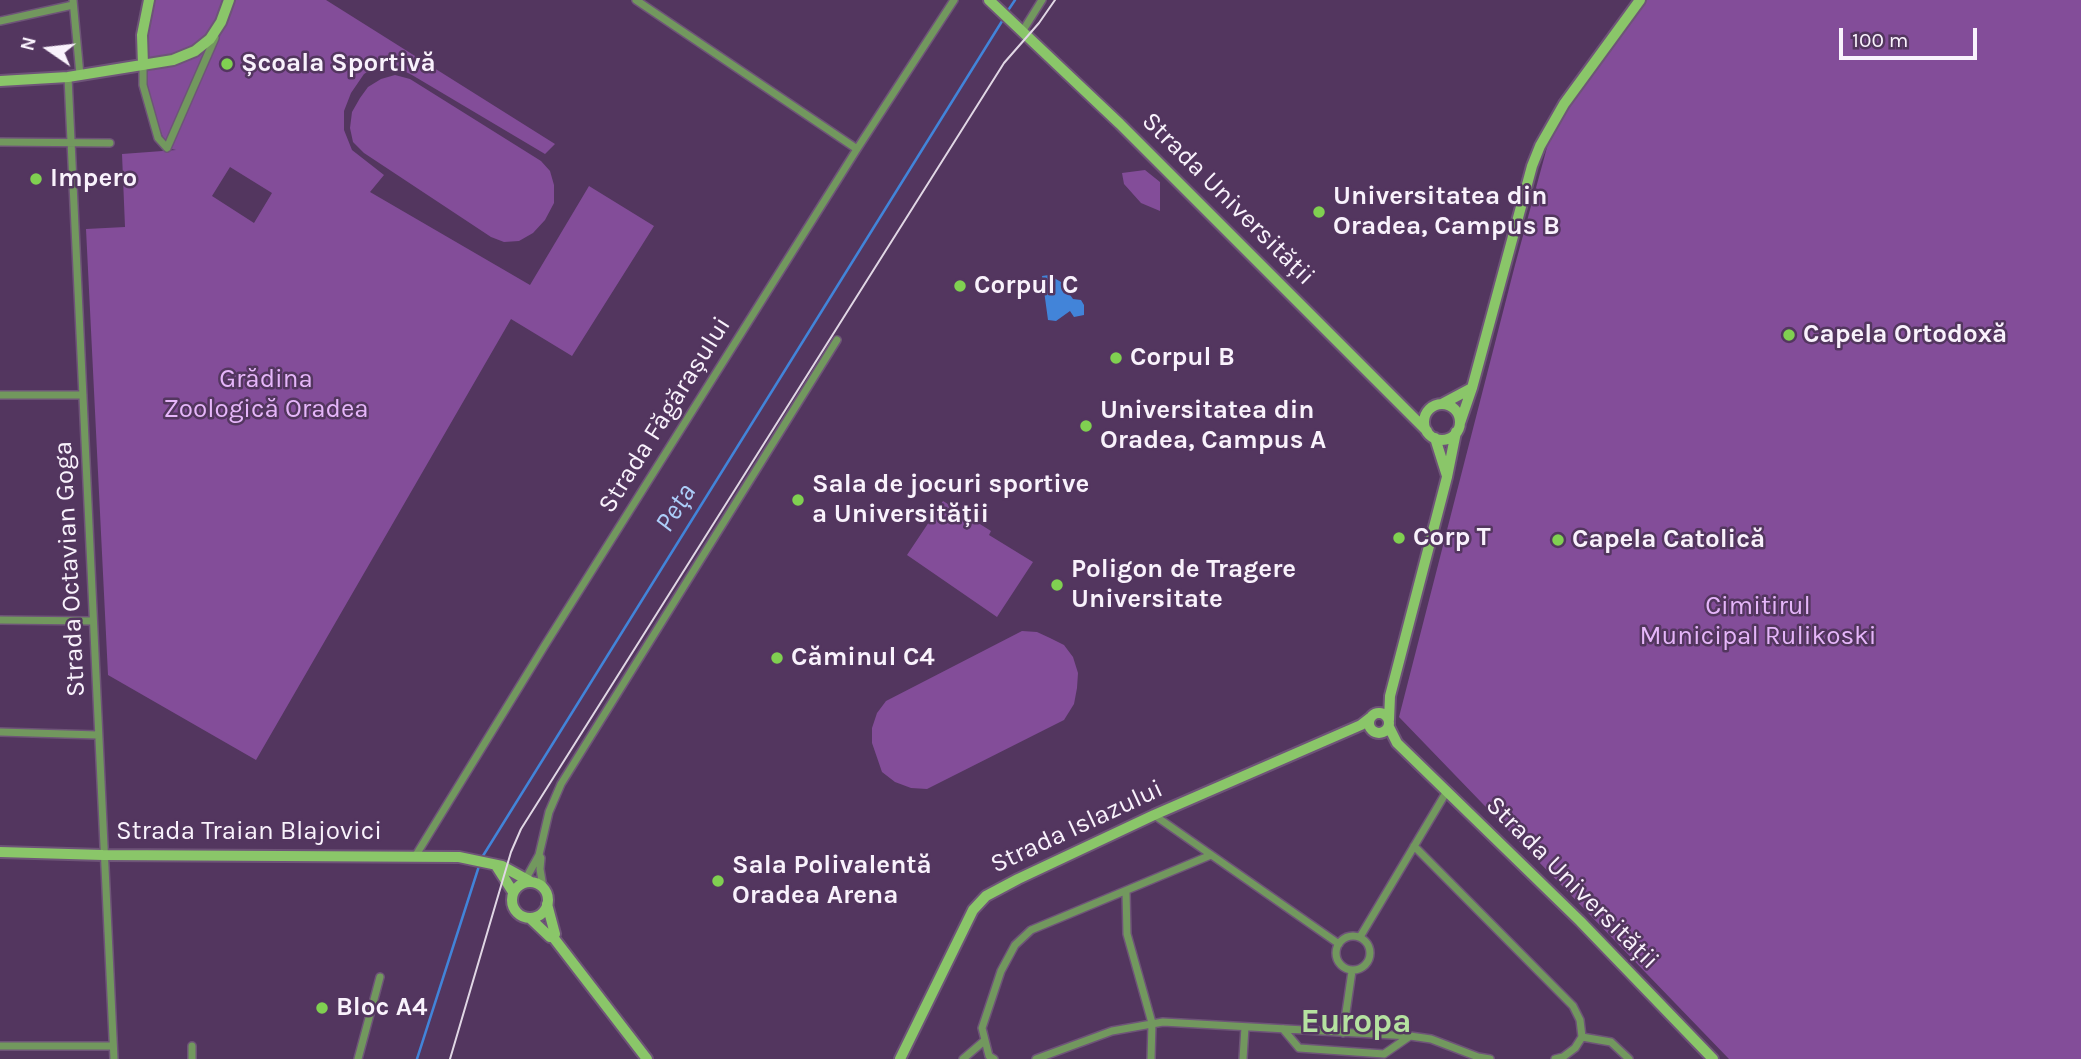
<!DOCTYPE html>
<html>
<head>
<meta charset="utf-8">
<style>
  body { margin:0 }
  #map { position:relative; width:2081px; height:1059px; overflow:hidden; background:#53365f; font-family:Karla,sans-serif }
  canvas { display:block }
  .north { position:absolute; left:14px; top:14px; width:70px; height:70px; -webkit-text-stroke:5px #53365f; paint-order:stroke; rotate:284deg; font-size:19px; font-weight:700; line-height:28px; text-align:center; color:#f9f2fc }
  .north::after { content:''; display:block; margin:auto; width:24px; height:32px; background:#f9f2fc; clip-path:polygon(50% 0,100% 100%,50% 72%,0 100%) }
  .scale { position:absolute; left:1839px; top:28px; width:138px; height:32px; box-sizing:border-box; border:4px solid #f9f2fc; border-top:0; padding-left:9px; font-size:21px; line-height:24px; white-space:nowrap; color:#f9f2fc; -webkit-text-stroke:5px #53365f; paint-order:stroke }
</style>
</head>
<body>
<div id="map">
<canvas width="2081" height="1059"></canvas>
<div class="north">N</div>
<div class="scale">100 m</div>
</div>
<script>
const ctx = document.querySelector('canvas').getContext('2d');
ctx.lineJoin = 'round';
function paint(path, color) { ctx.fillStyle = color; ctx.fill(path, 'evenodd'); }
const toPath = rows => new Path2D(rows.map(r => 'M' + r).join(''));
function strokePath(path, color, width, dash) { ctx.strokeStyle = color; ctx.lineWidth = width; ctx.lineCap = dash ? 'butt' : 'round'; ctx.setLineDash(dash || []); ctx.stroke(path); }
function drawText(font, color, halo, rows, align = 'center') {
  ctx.font = font + ' Karla,sans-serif'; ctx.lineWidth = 5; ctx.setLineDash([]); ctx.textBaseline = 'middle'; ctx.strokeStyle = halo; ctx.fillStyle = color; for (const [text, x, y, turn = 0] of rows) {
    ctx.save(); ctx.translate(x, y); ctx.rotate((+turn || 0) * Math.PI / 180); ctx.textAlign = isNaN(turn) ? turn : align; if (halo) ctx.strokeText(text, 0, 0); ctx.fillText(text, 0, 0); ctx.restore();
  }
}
paint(toPath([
  [149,0,326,0,555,144,545,154,412,75,384,61,364,74,351,93,344,111,344,130,352,150,384,175,370,192,530,285,589,186,654,226,572,356,511,319,256,760,108,675,86,229,125,227,122,154,176,150,167,148,143,85],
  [230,167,272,193,254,223,212,196],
  [1646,0,2081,0,2081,1059,1729,1059,1399,717,1515,265,1552,129],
  [395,75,410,79,541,161,550,171,554,185,554,203,545,220,533,233,519,241,504,242,491,237,364,153,353,142,350,128,352,112,360,98,368,87,381,79],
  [1145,170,1160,182,1160,211,1141,203,1124,184,1122,173],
  [943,501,991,531,989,535,1033,562,997,617,907,555],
  [1022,631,1037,632,1050,638,1064,645,1073,657,1078,673,1077,688,1074,704,1064,720,927,789,911,788,895,782,882,772,872,743,872,728,877,713,886,701]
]), '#834d99');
paint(toPath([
  [1049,275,1061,282,1073,299,1081,300,1084,305,1084,315,1074,317,1070,311,1056,321,1048,320,1042,276]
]), '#4284d9');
strokePath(toPath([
  [1007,12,1015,0],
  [481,859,1004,18],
  [417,1059,479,866]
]), '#4284d9', 2.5);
const street = toPath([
  [73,0,80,75],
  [636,0,857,149],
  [0,21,73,5],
  [1022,32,1042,0],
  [143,65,143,85,158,138,167,148,215,38],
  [68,77,114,1059],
  [0,142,110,143],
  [0,395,83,395],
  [0,620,93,621],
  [0,732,98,735],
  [1154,815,1339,944],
  [1414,846,1573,1006,1580,1020,1582,1037,1575,1048,1563,1057,1555,1059],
  [416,855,545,645,857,149,954,0],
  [524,882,539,855],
  [543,887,540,869,541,858,539,855,549,812,561,784,837,340],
  [1126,892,1127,934,1152,1023,1151,1059],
  '1336 953a17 17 0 1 1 34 0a17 17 0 1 1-34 0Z',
  [1360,937,1447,791],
  [1283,1029,1299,1048,1384,1054,1410,1036],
  [1343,1033,1352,971],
  [1582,1037,1611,1042,1629,1059],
  [0,1046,113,1046],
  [192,1046,192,1059],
  [358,1059,380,977],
  [963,1059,984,1041],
  [994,1059,989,1056,982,1028,1001,971,1015,945,1031,930,1211,855],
  [1036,1059,1112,1031,1163,1022,1410,1036,1431,1039,1478,1057,1490,1059],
  [1243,1059,1245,1027]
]);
const secondary = toPath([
  [989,0,1120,124,1427,431],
  [143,65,142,35,149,0],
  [0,81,68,77,173,60,195,51,210,39,221,22,229,0],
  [1442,404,1472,388],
  '1424 422a18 18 0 1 1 36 0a18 18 0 1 1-36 0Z',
  [1460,423,1472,388,1532,166,1540,146,1564,104,1640,0],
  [1435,438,1447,476],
  '1369 723a10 10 0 1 1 20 0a10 10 0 1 1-20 0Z',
  [1389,720,1390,696,1447,477,1456,432],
  [1389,727,1397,743,1580,921,1713,1059],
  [0,852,103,855,459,857,502,866,531,882],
  [497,867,513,892],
  '512 900a18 18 0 1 1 36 0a18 18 0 1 1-36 0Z',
  [547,904,555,934,553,937],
  [530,918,550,937,553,937,647,1059],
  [900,1059,973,910,986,896,1018,879,1154,815,1361,725,1370,718]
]);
strokePath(street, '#6e5478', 10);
strokePath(secondary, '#6e5478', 14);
strokePath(street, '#72985e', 7);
strokePath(secondary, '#8ac669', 10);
strokePath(toPath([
  [450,1059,511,852,521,829,1004,63,1039,23,1055,0]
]), '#e1d7e5', 2);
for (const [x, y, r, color] of [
  [227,64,7,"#80d051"],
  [36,179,7,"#80d051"],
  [1319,212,7,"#80d051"],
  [960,286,7,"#80d051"],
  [1789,335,7,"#80d051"],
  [1116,358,7,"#80d051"],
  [1086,426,7,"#80d051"],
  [798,500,7,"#80d051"],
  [1399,538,7,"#80d051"],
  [1558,540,7,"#80d051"],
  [1057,585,7,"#80d051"],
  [777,658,7,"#80d051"],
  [718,881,7,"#80d051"],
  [322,1008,7,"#80d051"]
]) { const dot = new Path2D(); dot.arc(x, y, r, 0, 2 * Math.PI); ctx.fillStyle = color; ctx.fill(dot); strokePath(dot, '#53365f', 2.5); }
drawText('bold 26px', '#f9f2fc', '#53365f', [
  ["Școala Sportivă",241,64],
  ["Impero",50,179],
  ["Universitatea din",1333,197],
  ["Oradea, Campus B",1333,227],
  ["Corpul C",974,286],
  ["Capela Ortodoxă",1803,335],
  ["Corpul B",1130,358],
  ["Universitatea din",1100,411],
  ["Oradea, Campus A",1100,441],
  ["Sala de jocuri sportive",812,485],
  ["a Universității",812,515],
  ["Corp T",1413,538],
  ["Capela Catolică",1572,540],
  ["Poligon de Tragere",1071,570],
  ["Universitate",1071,600],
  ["Căminul C4",791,658],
  ["Sala Polivalentă",732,866],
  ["Oradea Arena",732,896],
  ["Bloc A4",336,1008]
], 'left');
drawText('26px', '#f9f2fc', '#53365f', [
  ["Strada Universității",1228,199,45],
  ["Strada Făgărașului",665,415,-58],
  ["Strada Octavian Goga",70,569,-93],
  ["Strada Islazului",1077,827,-25],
  ["Strada Traian Blajovici",249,832],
  ["Strada Universității",1572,883,45]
]);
drawText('26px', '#e6b6fa', '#53365f', [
  ["Grădina",266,380],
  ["Zoologică Oradea",266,410],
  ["Cimitirul",1758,607],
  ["Municipal Rulikoski",1758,637]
]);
drawText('italic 28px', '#adcef9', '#53365f', [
  ["Peța",676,508,-58]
]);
drawText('bold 33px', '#b5e2a0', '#53365f', [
  ["Europa",1356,1023]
]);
</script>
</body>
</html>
